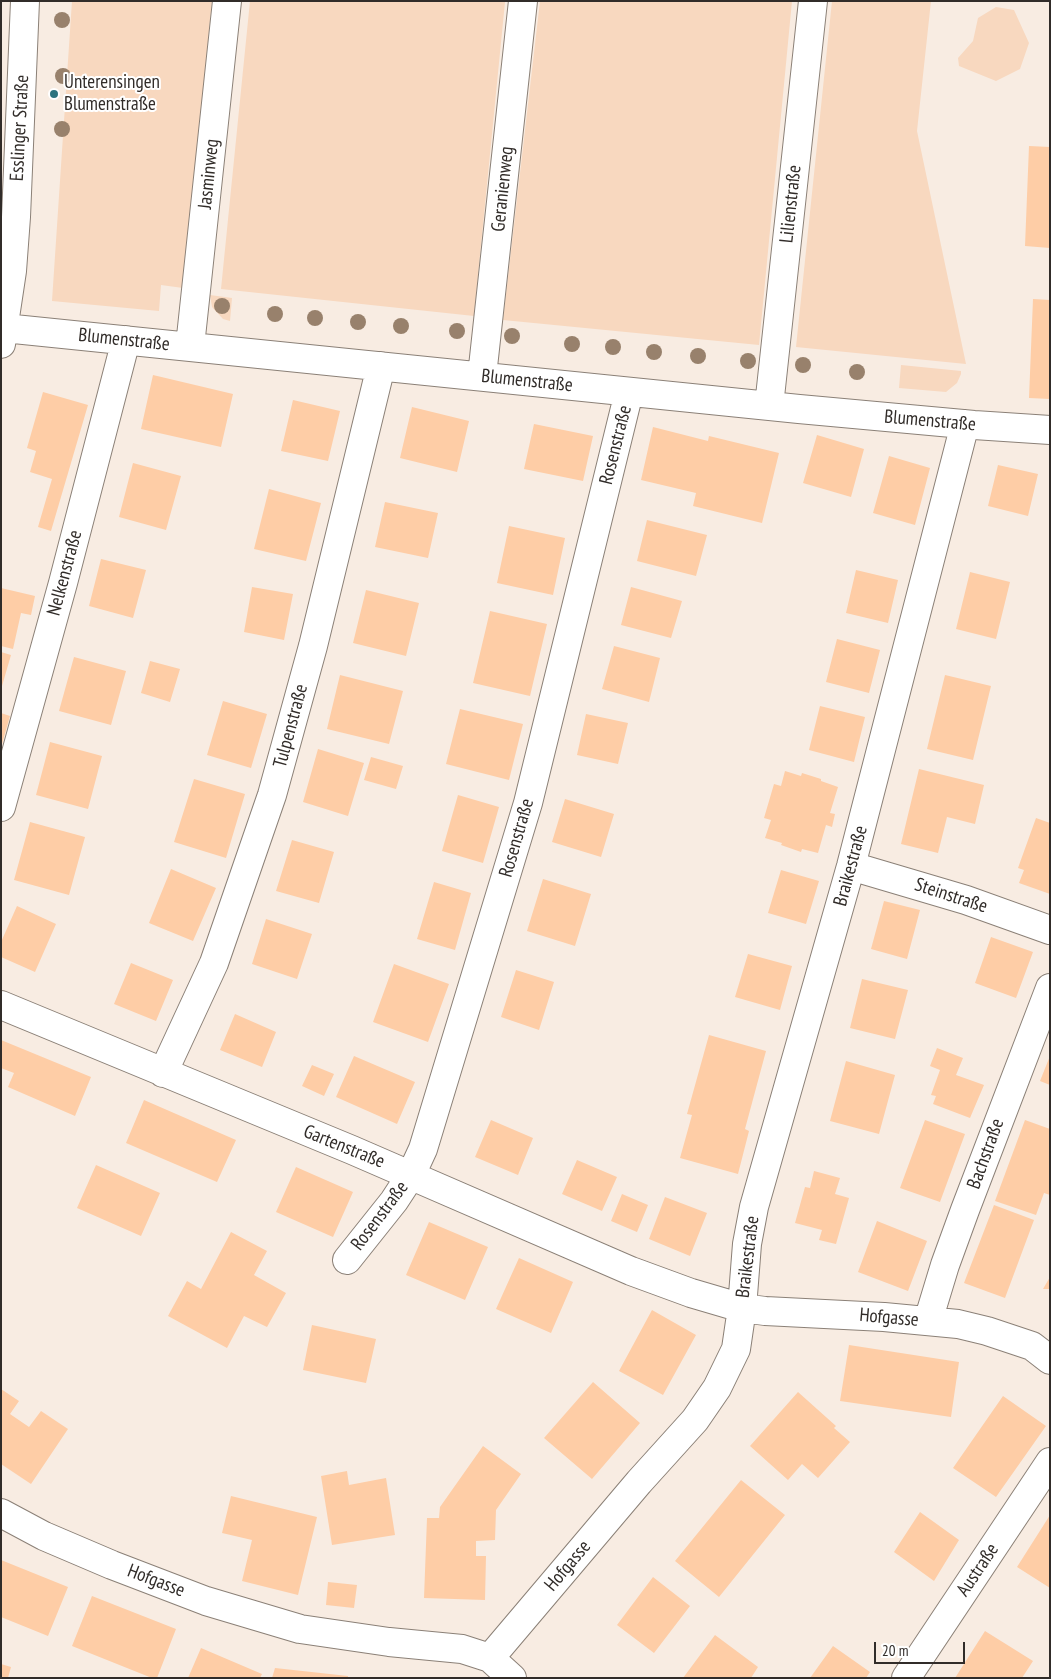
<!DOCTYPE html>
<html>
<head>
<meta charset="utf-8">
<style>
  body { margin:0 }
  #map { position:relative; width:1051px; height:1679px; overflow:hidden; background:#f8ece2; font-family:"PT Sans Narrow",sans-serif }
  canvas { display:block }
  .frame { position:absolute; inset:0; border:2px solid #312c29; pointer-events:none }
  .scale { position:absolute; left:874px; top:1642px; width:91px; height:22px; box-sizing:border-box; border:2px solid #312c29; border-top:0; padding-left:6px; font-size:15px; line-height:18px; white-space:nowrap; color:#312c29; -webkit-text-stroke:4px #fff; paint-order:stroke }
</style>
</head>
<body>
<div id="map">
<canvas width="1051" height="1679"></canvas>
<div class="frame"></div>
<div class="scale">20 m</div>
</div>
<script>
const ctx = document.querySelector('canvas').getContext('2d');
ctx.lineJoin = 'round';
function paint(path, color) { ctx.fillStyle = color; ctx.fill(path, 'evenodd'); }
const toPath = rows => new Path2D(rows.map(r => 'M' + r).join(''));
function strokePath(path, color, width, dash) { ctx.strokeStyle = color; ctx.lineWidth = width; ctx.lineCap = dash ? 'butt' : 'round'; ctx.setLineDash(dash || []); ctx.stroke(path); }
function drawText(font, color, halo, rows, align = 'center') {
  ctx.font = font + ' "PT Sans Narrow",sans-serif'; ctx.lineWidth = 4; ctx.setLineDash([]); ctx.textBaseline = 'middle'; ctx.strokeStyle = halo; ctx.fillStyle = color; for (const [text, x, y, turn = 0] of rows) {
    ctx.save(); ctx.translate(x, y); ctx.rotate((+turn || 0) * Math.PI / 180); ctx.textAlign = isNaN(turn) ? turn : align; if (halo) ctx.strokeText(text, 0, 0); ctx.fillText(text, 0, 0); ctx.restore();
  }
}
paint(toPath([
  [72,1,212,1,183,288,161,285,159,311,52,301],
  [250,1,505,2,474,316,221,289],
  [540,1,792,1,759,345,503,320],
  [832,1,931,1,917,131,966,364,796,347],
  [996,7,1014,10,1029,43,1020,69,996,81,959,66,958,58,973,41,978,18],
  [210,295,232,298,230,321,223,319,212,307],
  [901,365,961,371,961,374,957,383,946,392,899,388]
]), '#f8d8bf');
paint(toPath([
  [1029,146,1050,147,1050,248,1025,246],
  [1033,299,1050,300,1050,399,1029,398],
  [153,375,233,394,221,447,141,429],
  [43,392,88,405,51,531,38,527,52,479,30,472,36,451,27,448],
  [293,400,340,411,328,461,281,451],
  [412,407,469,421,457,472,400,458],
  [534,424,593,436,583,481,524,469],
  [653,427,708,441,709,436,779,453,762,523,693,506,696,493,641,480],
  [817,435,864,449,851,497,803,483],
  [889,456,930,468,915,525,873,513],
  [133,463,181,476,166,530,119,517],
  [998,465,1038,474,1028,516,988,506],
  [269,489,321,503,306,561,254,549],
  [385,502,438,513,428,558,375,547],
  [647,520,707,535,696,576,637,561],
  [509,526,565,538,553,595,497,583],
  [101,559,146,570,133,618,89,606],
  [856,570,898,580,888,623,846,613],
  [970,572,1010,582,996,639,956,629],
  [252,587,293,594,284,640,244,632],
  [631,587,682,601,671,638,621,625],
  [1,588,35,596,31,615,21,613,13,649,1,646],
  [366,590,419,603,406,656,353,643],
  [490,611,547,624,530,696,473,683],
  [837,639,880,650,869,693,826,682],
  [614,646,660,658,649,702,602,689],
  [1,652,11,655,2,686,1,686],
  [74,657,126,671,111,725,59,711],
  [150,661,180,669,170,702,141,693],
  [340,675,403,691,389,744,327,729],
  [945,675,991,686,973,760,927,749],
  [223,701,267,714,251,768,207,755],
  [820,706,865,717,854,762,809,750],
  [460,709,523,724,509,780,446,764],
  [1,713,10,716,2,744,1,744],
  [586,714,628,723,618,764,577,755],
  [50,742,102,756,88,809,36,795],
  [318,749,364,763,348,816,303,802],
  [371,757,403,766,396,789,364,780],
  [919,769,984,785,975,824,947,817,938,853,901,844],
  [785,771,801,776,802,773,821,779,821,781,838,787,830,813,835,814,832,827,826,825,818,853,802,849,801,852,781,845,782,843,765,838,771,820,764,818,774,784,781,786],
  [194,779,245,794,226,858,174,842],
  [458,795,499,807,483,863,442,851],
  [565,799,614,814,601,857,552,842],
  [1036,818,1050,823,1050,894,1019,883,1024,870,1018,868],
  [30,822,85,837,69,895,14,880],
  [292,840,334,852,319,903,276,891],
  [171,869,216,888,193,941,149,923],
  [781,870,819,881,806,924,768,913],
  [543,879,591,894,575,946,527,931],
  [434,882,471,893,455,950,417,939],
  [884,901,920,910,907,959,871,949],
  [17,906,56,924,35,972,1,957,1,942],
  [266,919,312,934,297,979,252,964],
  [991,937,1033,952,1016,998,975,983],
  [748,954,792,966,780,1010,735,997],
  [131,963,173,980,156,1021,114,1004],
  [394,964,449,984,428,1042,373,1022],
  [516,970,554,982,539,1030,501,1017],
  [862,979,908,990,895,1039,850,1028],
  [235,1014,276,1032,262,1067,220,1050],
  [709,1035,766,1051,745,1129,749,1131,738,1174,680,1158,692,1115,687,1114],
  [1,1040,91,1077,75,1116,8,1087,14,1073,1,1068],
  [937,1048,963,1058,956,1075,984,1085,970,1118,933,1104,936,1096,931,1095,940,1070,930,1066],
  [354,1056,415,1082,397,1124,336,1097],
  [1050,1056,1050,1085,1040,1081],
  [846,1061,895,1075,879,1134,830,1121],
  [312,1065,334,1074,324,1096,302,1086],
  [144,1100,236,1140,217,1182,126,1143],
  [491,1120,533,1138,518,1175,475,1157],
  [925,1120,965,1134,940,1202,900,1188],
  [1025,1120,1050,1129,1050,1195,1044,1193,1036,1215,995,1201],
  [577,1160,617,1177,602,1211,562,1194],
  [96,1165,160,1193,141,1236,77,1208],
  [296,1167,353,1192,333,1237,276,1212],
  [814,1171,840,1178,835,1194,849,1198,836,1244,819,1240,822,1230,795,1223,805,1187,810,1188],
  [622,1194,648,1205,637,1232,611,1221],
  [665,1197,707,1213,690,1256,649,1239],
  [994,1205,1034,1220,1005,1298,964,1283],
  [877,1221,927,1241,908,1291,858,1272],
  [429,1222,488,1247,465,1300,406,1275],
  [231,1232,267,1251,254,1275,286,1293,267,1327,244,1316,227,1348,168,1316,187,1281,201,1289],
  [519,1258,573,1282,551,1333,496,1309],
  [1050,1277,1050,1289,1043,1289],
  [652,1310,696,1335,663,1395,619,1371],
  [312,1325,376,1339,366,1383,303,1370],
  [849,1345,959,1362,951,1417,840,1401],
  [593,1382,640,1423,592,1479,544,1438],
  [1,1389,19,1401,10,1414,29,1427,41,1411,68,1429,31,1484,1,1464],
  [798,1392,836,1426,834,1428,850,1442,818,1478,802,1464,788,1480,750,1446],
  [1003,1396,1046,1426,996,1497,953,1468],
  [483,1446,521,1474,496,1510,495,1540,476,1541,476,1556,486,1556,485,1600,424,1598,427,1518,439,1518,440,1507],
  [347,1471,349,1485,386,1478,395,1535,332,1545,321,1476],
  [741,1480,785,1515,719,1597,675,1561],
  [231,1496,317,1517,298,1595,242,1581,252,1540,222,1533],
  [920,1512,959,1540,934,1581,894,1552],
  [1050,1515,1050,1588,1017,1567],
  [1,1560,68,1587,48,1636,1,1617],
  [653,1577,690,1606,654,1653,617,1625],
  [328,1582,357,1585,354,1608,326,1605],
  [92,1596,176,1629,157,1678,152,1678,72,1646],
  [985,1631,1033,1661,1022,1678,955,1678],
  [715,1635,758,1667,751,1678,683,1678],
  [833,1646,870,1672,866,1678,810,1678],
  [201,1648,262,1674,260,1678,188,1678],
  [1,1664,11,1667,8,1678,1,1678],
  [275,1668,348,1676,348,1678,272,1678]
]), '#fecda6');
const minor = toPath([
  [4,328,799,409,974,425,1050,430],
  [1,344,12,271,16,217,25,1],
  [190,346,227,1],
  [482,376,523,1],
  [769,406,813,1],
  [1,807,63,583,126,340],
  [851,866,966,900,1050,930],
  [1,1005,352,1150,631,1271,691,1293,742,1308,765,1311,884,1317,958,1324,987,1331,1032,1346,1050,1360],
  [163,1073,214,963,272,795,313,646,381,366],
  [347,1260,394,1201,411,1175,423,1149,528,803,629,392],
  [928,1321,945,1265,965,1210,1050,988],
  [1,1513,44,1536,112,1565,206,1601,300,1629,389,1642,462,1649,490,1658,512,1678],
  [490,1658,639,1482,695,1420,717,1388,736,1349,742,1308,747,1244,754,1207,851,866,965,424],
  [906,1678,1050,1462]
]);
strokePath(minor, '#8b8077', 30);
strokePath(minor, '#fff', 28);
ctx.fillStyle = '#98816c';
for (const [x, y] of [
  [62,20],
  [63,76],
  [62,129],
  [222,306],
  [275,314],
  [315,318],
  [358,322],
  [401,326],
  [457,331],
  [512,336],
  [572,344],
  [613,347],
  [654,352],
  [698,356],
  [748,361],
  [803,365],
  [857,372]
]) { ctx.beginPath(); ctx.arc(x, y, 8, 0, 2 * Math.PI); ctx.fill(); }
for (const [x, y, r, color] of [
  [54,94,5,"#2c737f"]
]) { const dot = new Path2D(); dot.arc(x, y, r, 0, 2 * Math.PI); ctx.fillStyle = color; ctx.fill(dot); strokePath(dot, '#fff', 2); }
drawText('19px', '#312c29', '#fff', [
  ["Unterensingen",64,83],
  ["Blumenstraße",64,105]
], 'left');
drawText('19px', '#312c29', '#fff', [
  ["Esslinger Straße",20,128,-87],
  ["Jasminweg",209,174,-84],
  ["Geranienweg",503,189,-84],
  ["Lilienstraße",791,204,-84],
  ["Blumenstraße",124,340,6],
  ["Blumenstraße",527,381,6],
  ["Blumenstraße",930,421,5],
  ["Rosenstraße",616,445,-76],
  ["Nelkenstraße",65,573,-75],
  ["Tulpenstraße",291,726,-75],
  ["Rosenstraße",517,838,-74],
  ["Braikestraße",851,866,-75],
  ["Steinstraße",951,896,18],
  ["Gartenstraße",344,1147,22],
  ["Bachstraße",986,1154,-70],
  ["Rosenstraße",380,1216,-53],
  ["Braikestraße",748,1257,-83],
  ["Hofgasse",889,1318,5],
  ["Hofgasse",568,1566,-50],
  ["Austraße",978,1570,-56],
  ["Hofgasse",156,1581,21]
]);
</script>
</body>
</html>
